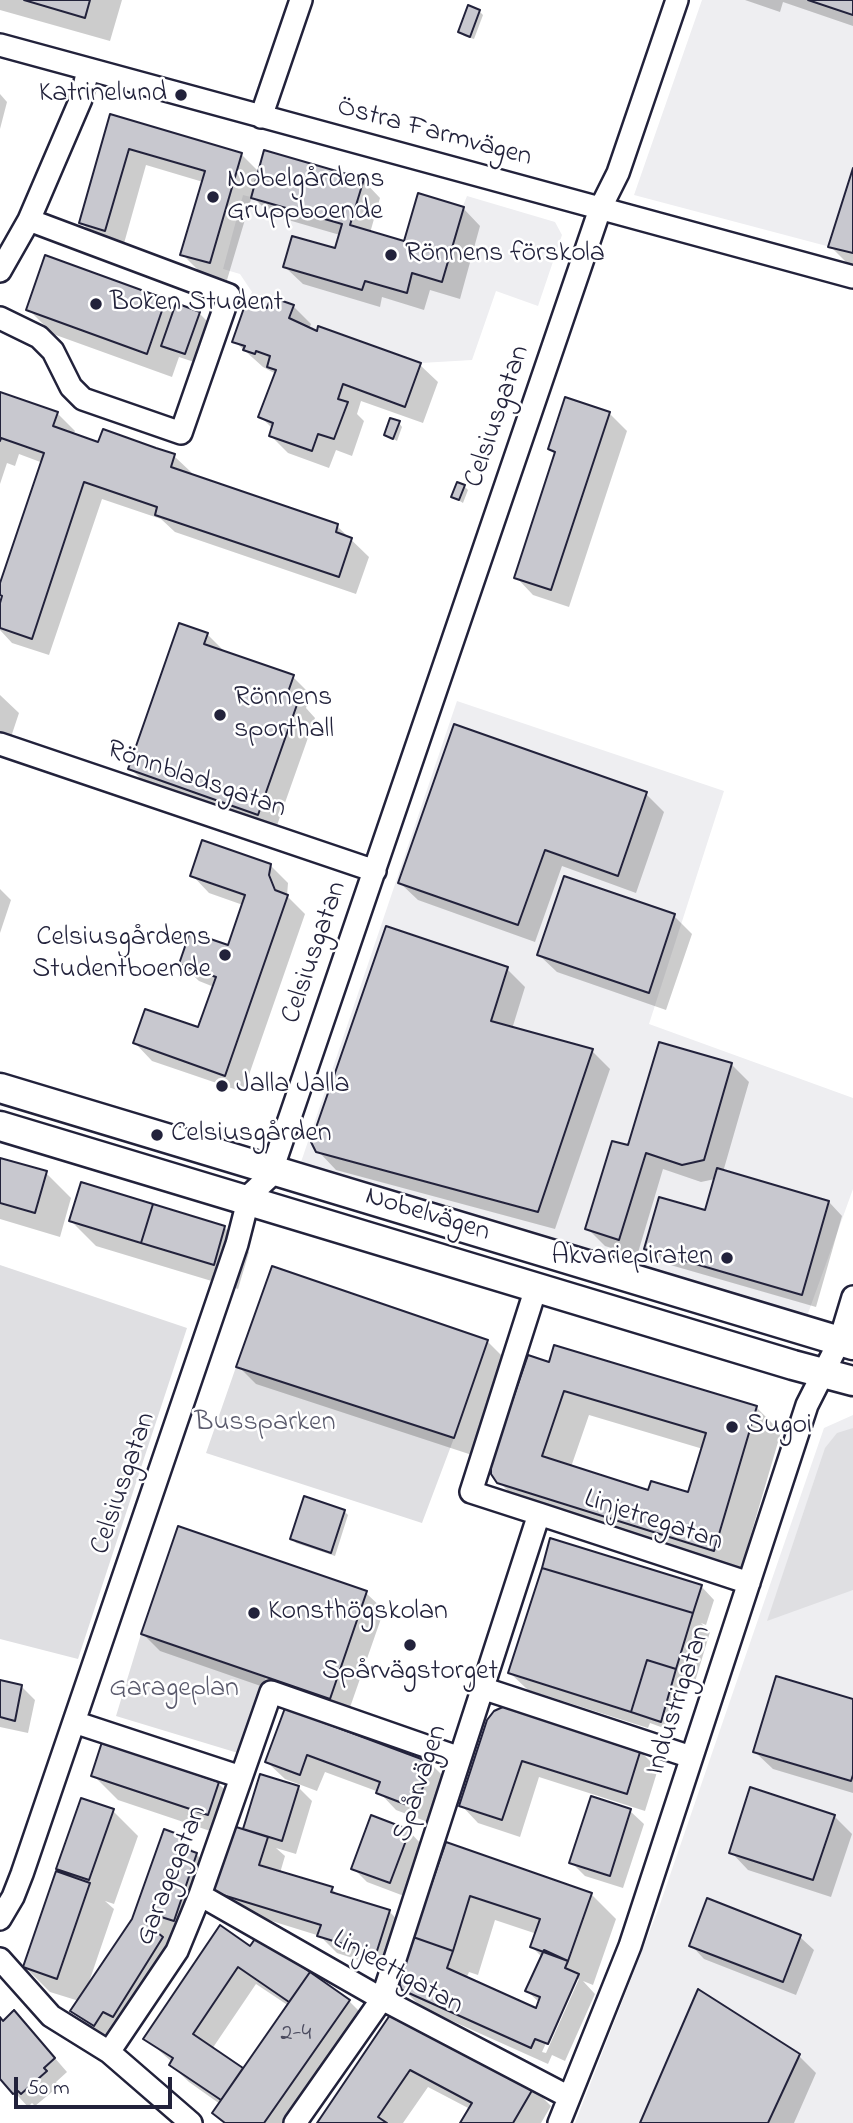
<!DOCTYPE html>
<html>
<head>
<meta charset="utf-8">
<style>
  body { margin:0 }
  #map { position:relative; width:853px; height:2123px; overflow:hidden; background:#fff; font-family:"Indie Flower",sans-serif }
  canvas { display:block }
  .scale { position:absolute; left:14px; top:2077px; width:158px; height:32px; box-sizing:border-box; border:4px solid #22223b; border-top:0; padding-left:9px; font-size:21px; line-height:24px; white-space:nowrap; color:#22223b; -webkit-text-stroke:5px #fff; paint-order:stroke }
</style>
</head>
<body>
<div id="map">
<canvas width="853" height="2123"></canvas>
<div class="scale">50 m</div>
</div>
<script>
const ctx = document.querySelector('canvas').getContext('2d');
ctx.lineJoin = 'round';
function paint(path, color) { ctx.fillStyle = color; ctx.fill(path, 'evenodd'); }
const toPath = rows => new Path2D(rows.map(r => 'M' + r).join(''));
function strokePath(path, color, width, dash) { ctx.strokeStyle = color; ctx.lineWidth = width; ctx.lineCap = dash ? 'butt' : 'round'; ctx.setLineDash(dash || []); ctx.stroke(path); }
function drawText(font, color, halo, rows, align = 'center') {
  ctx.font = font + ' "Indie Flower",sans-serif'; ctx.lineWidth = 5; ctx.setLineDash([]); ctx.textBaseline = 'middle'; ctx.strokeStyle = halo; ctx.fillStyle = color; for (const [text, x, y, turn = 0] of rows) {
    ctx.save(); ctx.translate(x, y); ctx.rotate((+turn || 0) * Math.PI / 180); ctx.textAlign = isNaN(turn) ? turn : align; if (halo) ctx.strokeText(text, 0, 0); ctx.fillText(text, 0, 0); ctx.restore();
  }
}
paint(toPath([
  [702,0,853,0,853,253,634,195],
  [264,150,364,179,350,225,404,241,418,193,463,206,467,196,555,222,562,235,538,306,496,291,472,360,421,363,318,327,317,331,289,318,294,305,271,297,267,308,245,305,252,292,240,274,223,269,243,195,251,197],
  [457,701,724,791,649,1024,853,1098,853,1189,806,1319,299,1168],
  [853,1415,853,2123,575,2123,658,1910,824,1428]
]), '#eeeef1');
paint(toPath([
  [0,1265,187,1328,78,1659,0,1639],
  [236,1367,454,1438,422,1523,206,1453],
  [853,1428,853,1590,767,1621,825,1448,837,1433],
  [141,1634,266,1677,238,1753,116,1716]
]), '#dfdfe2');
paint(toPath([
  [0,0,122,0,110,41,0,10],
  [745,0,853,0,853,26,783,2,780,12],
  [479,11,483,15,474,39,464,36,460,32],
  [0,94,7,102,0,129],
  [111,117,241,154,260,173,363,180,380,198,370,233,405,243,463,208,480,226,460,299,430,290,424,310,382,297,380,307,303,284,285,267,336,250,340,235,271,215,252,196,227,280,200,272,182,254,203,182,146,165,123,247,98,240,81,222],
  [853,174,853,265,848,264,830,246],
  [272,300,293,306,311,324,309,329,420,365,438,382,423,423,361,401,357,414,364,421,352,456,336,450,329,468,288,453,271,436,273,429,261,417,276,374,263,367,234,341,268,310],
  [165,301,175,311,199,313,208,322,194,362,179,357,172,377,53,334,28,309],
  [0,394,57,413,75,431,73,435,99,444,174,456,192,473,191,476,337,526,369,557,356,594,175,532,161,519,102,499,49,655,12,643,0,630,0,609,3,598,0,595,0,588,43,463,19,454,15,466,7,463,0,484],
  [609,413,627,431,569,607,533,595,516,577,556,455,550,449],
  [399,423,402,427,397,441,386,435],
  [464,486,468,490,463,503,453,497],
  [207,634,226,653,293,677,311,695,306,708,315,718,275,831,148,786,130,768],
  [0,695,19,713,6,752,0,750],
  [455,726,646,794,664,812,636,893,562,866,535,942,418,900,400,883],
  [270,865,288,883,287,896,305,914,243,1092,152,1061,135,1043,199,1029,214,987,199,981,181,964,229,947,243,905,209,893,192,875],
  [565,879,674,916,692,934,666,1010,557,972,539,955],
  [0,889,11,900,0,933],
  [507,969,525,987,512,1029,592,1051,610,1069,555,1229,336,1170,318,1151],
  [731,1064,749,1082,723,1172,829,1202,842,1216,816,1307,660,1262,646,1248,706,1213,715,1179,701,1182,663,1169,637,1256,605,1246,587,1228,630,1147],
  [0,1160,46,1173,71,1198,60,1237,0,1219],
  [71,1221,224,1227,249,1252,238,1289,96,1246],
  [487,1341,505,1359,472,1455,256,1384,238,1366],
  [550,1364,756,1407,781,1432,739,1575,524,1507,499,1482],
  [589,1415,703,1449,689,1494,649,1492,571,1467],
  [344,1511,348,1515,335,1556,296,1543,292,1539],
  [701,1586,714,1600,706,1625,701,1623,710,1632,694,1685,683,1682,669,1730,650,1723,648,1728,528,1690,510,1673],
  [366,1593,384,1610,347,1716,160,1651,143,1634],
  [0,1682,22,1687,35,1700,28,1733,0,1727],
  [853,1701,853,1793,773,1769,755,1752],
  [286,1710,431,1764,449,1782,433,1824,396,1810,379,1792,325,1772,317,1791,285,1779,267,1762],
  [489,1721,640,1751,658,1769,645,1811,539,1777,520,1837,478,1823,461,1805],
  [93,1775,218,1783,243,1808,236,1829,249,1833,245,1829,296,1785,312,1801,296,1854,276,1848,285,1856,280,1873,332,1889,339,1896,389,1911,406,1929,393,1971,337,1953,320,1936,233,1909,215,1892,231,1838,118,1800],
  [592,1798,630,1811,644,1824,623,1888,585,1876,571,1862],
  [113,1811,138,1836,114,1904,105,1901,114,1909,87,1988,134,1920,182,1838,213,1873,112,2043,90,2028,73,2011,79,2001,50,1992,25,1967,67,1877,59,1868],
  [834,1816,852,1834,831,1897,748,1870,731,1852],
  [409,1831,422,1845,404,1896,367,1882,353,1868],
  [447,1845,591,1894,616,1919,593,1985,583,1981,595,1994,565,2061,552,2055,548,2064,421,2007,403,1989],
  [495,1920,537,1934,532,1947,542,1957,527,1991,540,2003,536,2010,466,1979,469,1972,478,1975],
  [575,1979,579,1979,546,2053,542,2052],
  [800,1937,814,1950,796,1995,704,1959,691,1945],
  [257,1939,349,2001,374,2026,306,2123,224,2123,214,2113,220,2104,189,2082,171,2065,172,2062,145,2038,251,1948],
  [256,1984,289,2006,243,2071,212,2049],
  [393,2014,533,2088,551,2106,541,2123,462,2123,470,2109,428,2087,403,2123,319,2123],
  [0,2018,4,2022,27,2026,67,2072,56,2082,59,2086,35,2106,32,2103,28,2107,0,2076],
  [798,2055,816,2073,794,2123,642,2123]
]), '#0003');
const building = toPath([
  [24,0,90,0,85,18,24,0],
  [808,0,853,0,853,15,808,0],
  [468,5,480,10,470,37,458,32,468,5],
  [110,114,242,153,210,263,180,255,205,171,129,149,105,231,79,223,110,114],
  [264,150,364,179,350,225,404,241,418,193,464,207,442,282,412,273,407,293,365,281,362,290,283,267,292,236,335,248,342,224,251,198,264,150],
  [853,168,853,253,828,247,853,168],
  [45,255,166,299,147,354,26,310,45,255],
  [271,297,294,305,289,318,317,331,318,326,421,363,405,407,343,384,338,399,348,402,334,439,318,434,312,451,269,436,273,423,258,417,276,370,267,367,270,356,256,351,255,354,243,350,245,346,232,342,245,305,267,308,271,297],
  [176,303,200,312,185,354,161,346,176,303],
  [0,392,58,412,53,426,98,442,103,429,156,448,175,454,171,467,338,524,336,532,352,538,339,577,155,515,157,507,84,482,32,639,0,628,0,603,2,596,0,595,0,583,44,453,1,438,0,441,0,392],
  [565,397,610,412,551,590,514,578,555,452,548,449,565,397],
  [390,418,400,421,393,439,384,435,390,418],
  [457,482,465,485,459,500,451,497,457,482],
  [179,623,208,633,204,644,294,675,287,695,299,699,258,815,128,769,179,623],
  [454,724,647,792,618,876,545,850,518,925,398,883,454,724],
  [202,840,271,864,269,875,275,890,288,895,225,1076,133,1043,145,1009,198,1027,216,977,179,964,190,932,228,945,245,895,190,876,202,840],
  [564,876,675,914,649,993,537,955,564,876],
  [386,926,508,967,491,1021,593,1049,538,1212,316,1152,311,1142,386,926],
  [659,1042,732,1063,704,1160,682,1165,646,1153,619,1240,585,1229,612,1141,628,1145,659,1042],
  [0,1158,47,1171,35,1213,0,1203,0,1158],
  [717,1168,829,1201,802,1295,644,1249,659,1197,705,1210,717,1168],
  [81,1182,153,1204,141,1243,69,1221,81,1182],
  [153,1204,225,1226,214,1265,141,1243,153,1204],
  [272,1266,488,1340,454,1438,236,1367,272,1266],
  [554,1345,757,1406,714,1551,497,1483,491,1474,491,1462,528,1355,549,1362,554,1345],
  [564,1391,706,1433,688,1492,651,1481,648,1490,542,1456,564,1391],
  [304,1496,345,1510,331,1553,290,1539,304,1496],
  [178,1526,367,1591,330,1699,141,1634,178,1526],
  [550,1538,702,1585,693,1613,542,1568,550,1538],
  [542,1568,693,1613,676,1669,647,1660,631,1712,508,1673,542,1568],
  [647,1660,676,1669,661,1722,631,1712,647,1660],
  [776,1676,853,1699,853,1775,851,1781,753,1752,776,1676],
  [0,1680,22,1685,15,1721,0,1717,0,1680],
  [505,1706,641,1749,627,1794,522,1761,502,1820,459,1806,487,1720,494,1711,505,1706],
  [285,1708,432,1763,415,1808,376,1793,380,1782,307,1755,300,1775,265,1762,285,1708],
  [102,1742,219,1782,208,1815,91,1776,102,1742],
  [260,1774,299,1786,282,1841,243,1829,260,1774],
  [750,1787,835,1815,813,1880,729,1853,750,1787],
  [591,1796,631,1809,610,1876,569,1863,591,1796],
  [81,1798,114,1809,89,1880,56,1869,81,1798],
  [371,1815,410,1830,390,1883,351,1869,371,1815],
  [233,1826,268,1837,259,1865,333,1887,331,1892,390,1910,376,1954,317,1936,321,1925,213,1892,233,1826],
  [164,1829,183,1836,180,1847,197,1853,174,1921,158,1916,153,1929,163,1937,113,2017,103,2012,94,2026,70,2011,132,1919,164,1829],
  [446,1842,592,1893,568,1961,530,1947,540,1919,470,1896,453,1951,413,1937,446,1842],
  [56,1871,90,1883,57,1979,23,1967,56,1871],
  [707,1898,801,1935,783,1982,689,1946,707,1898],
  [220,1925,250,1946,257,1936,310,1972,289,2002,238,1967,193,2034,243,2068,221,2100,169,2065,173,2058,143,2039,220,1925],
  [413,1937,453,1951,447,1968,536,2008,540,1997,525,1991,544,1950,568,1961,565,1968,579,1974,548,2044,535,2039,531,2048,402,1990,398,1980,413,1937],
  [310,1972,350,2000,264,2123,225,2123,212,2113,310,1972],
  [698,1989,800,2054,768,2123,640,2123,698,1989],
  [14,2010,55,2058,44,2068,47,2071,21,2094,18,2091,13,2094,0,2079,0,2017,3,2021,14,2010],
  [392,2012,534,2087,513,2123,460,2123,472,2103,410,2070,378,2117,387,2123,317,2123,392,2012]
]);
paint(building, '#c8c8cf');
strokePath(building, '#22223b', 2);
const minor = toPath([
  [0,45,853,277],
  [261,117,301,0],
  [0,271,29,220,81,99,88,70],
  [0,318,39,337,53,351,71,387,83,399,181,433,229,295,29,220],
  [0,744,375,871],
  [539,1514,749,1583],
  [482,1688,691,1757],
  [74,1722,241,1777],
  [200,1895,382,1999,569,2097],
  [0,1919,13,1897,22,1874,237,1244,248,1201,252,1193,268,1178,272,1170,600,209,618,173,677,0],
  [0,1959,51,2016,109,2052,177,1951,200,1895,271,1692,460,1758],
  [109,2052,191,2123],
  [295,2123,382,1999,539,1514,471,1492,536,1288],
  [559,2123,630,1946,807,1405,840,1340,853,1297]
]);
const major = toPath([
  [0,1088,853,1345],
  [0,1126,793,1365,853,1381]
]);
strokePath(minor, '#22223b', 26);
strokePath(major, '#22223b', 33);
strokePath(minor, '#fff', 21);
strokePath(major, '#fff', 28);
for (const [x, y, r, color] of [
  [181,95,7,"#22223b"],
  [213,197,7,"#22223b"],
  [391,255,7,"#22223b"],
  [96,304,7,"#22223b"],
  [220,715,7,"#22223b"],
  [225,955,7,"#22223b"],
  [222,1086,7,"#22223b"],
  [157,1135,7,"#22223b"],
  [727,1258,7,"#22223b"],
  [732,1427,7,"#22223b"],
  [254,1613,7,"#22223b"],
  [410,1645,7,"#22223b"]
]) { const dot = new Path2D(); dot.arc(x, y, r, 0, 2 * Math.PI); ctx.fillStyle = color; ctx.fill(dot); strokePath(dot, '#fff', 2.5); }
drawText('24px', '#4c4c60', null, [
  ["2-4",296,2035]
]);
drawText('28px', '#22223b', '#fff', [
  ["Katrinelund",167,95,"right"],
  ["Nobelgårdens",227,181],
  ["Gruppboende",227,213],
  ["Rönnens förskola",405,255],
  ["Boken Student",110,304],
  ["Rönnens",234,699],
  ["sporthall",234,731],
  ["Celsiusgårdens",211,939,"right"],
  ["Studentboende",211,971,"right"],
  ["Jalla Jalla",236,1086],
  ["Celsiusgården",171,1135],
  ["Akvariepiraten",713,1258,"right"],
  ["Sugoi",746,1427],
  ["Konsthögskolan",268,1613],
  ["Spårvägstorget",410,1673,"center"]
], 'left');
drawText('28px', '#22223b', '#fff', [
  ["Östra Farmvägen",434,134,15],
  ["Celsiusgatan",499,417,-71],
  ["Rönnbladsgatan",196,781,19],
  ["Celsiusgatan",316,953,-71],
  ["Nobelvägen",427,1216,17],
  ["Celsiusgatan",125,1484,-71],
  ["Linjetregatan",653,1522,18],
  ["Industrigatan",680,1701,-72],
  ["Spårvägen",422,1784,-72],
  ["Garagegatan",173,1876,-68],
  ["Linjeettgatan",397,1974,29]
]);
drawText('28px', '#5b5b6d', '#fff', [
  ["Bussparken",265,1424],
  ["Garageplan",174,1690]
]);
</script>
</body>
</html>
